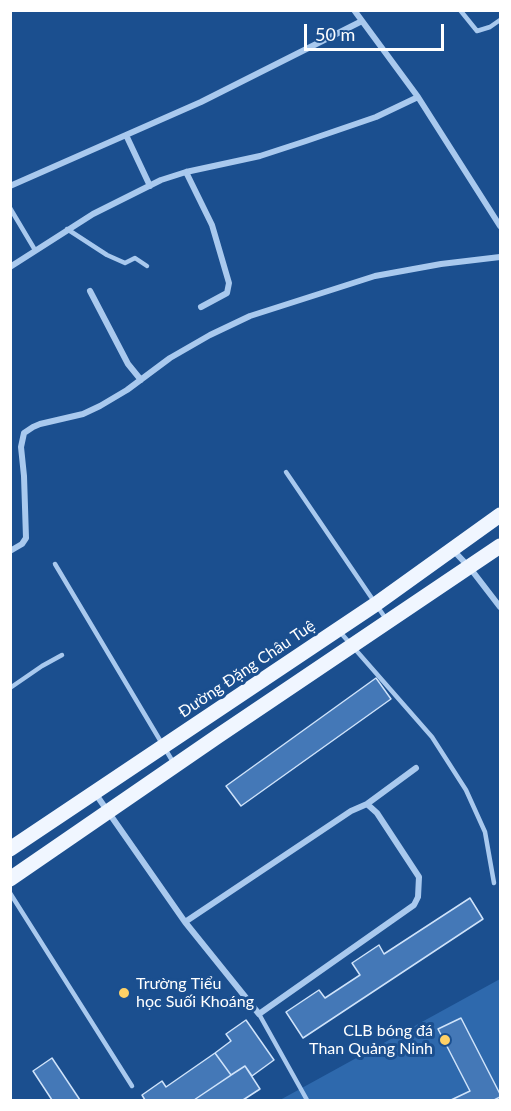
<!DOCTYPE html>
<html>
<head>
<meta charset="utf-8">
<style>
  body { margin:0 }
  #map { position:relative; width:511px; height:1111px; overflow:hidden; background:#1b4f8f; font-family:Lato,sans-serif }
  canvas { display:block }
  .frame { position:absolute; inset:0; border:12px solid #fff; pointer-events:none }
  .scale { position:absolute; left:304px; top:24px; width:140px; height:27px; box-sizing:border-box; border:3px solid #fff; border-top:0; padding-left:8px; font-size:18px; line-height:21px; white-space:nowrap; color:#fff; -webkit-text-stroke:4px #1b4f8f; paint-order:stroke }
</style>
</head>
<body>
<div id="map">
<canvas width="511" height="1111"></canvas>
<div class="frame"></div>
<div class="scale">50 m</div>
</div>
<script>
const ctx = document.querySelector('canvas').getContext('2d');
ctx.lineJoin = 'round';
function paint(path, color) { ctx.fillStyle = color; ctx.fill(path, 'evenodd'); }
const toPath = rows => new Path2D(rows.map(r => 'M' + r).join(''));
function strokePath(path, color, width, dash) { ctx.strokeStyle = color; ctx.lineWidth = width; ctx.lineCap = dash ? 'butt' : 'round'; ctx.setLineDash(dash || []); ctx.stroke(path); }
function drawText(font, color, halo, rows, align = 'center') {
  ctx.font = font + ' Lato,sans-serif'; ctx.lineWidth = 6; ctx.setLineDash([]); ctx.textBaseline = 'middle'; ctx.strokeStyle = halo; ctx.fillStyle = color; for (const [text, x, y, turn = 0] of rows) {
    ctx.save(); ctx.translate(x, y); ctx.rotate((+turn || 0) * Math.PI / 180); ctx.textAlign = isNaN(turn) ? turn : align; if (halo) ctx.strokeText(text, 0, 0); ctx.fillText(text, 0, 0); ctx.restore();
  }
}
paint(toPath([
  [500,979,500,1100,280,1100]
]), '#2e69ad');
const building = toPath([
  [376,678,391,699,241,806,226,786,376,678],
  [470,898,483,919,303,1038,286,1012,319,990,325,998,360,975,352,963,379,945,384,954,470,898],
  [461,1018,500,1094,500,1097,494,1100,451,1100,470,1091,438,1029,461,1018],
  [246,1020,274,1060,252,1076,245,1066,231,1075,215,1053,231,1041,226,1034,246,1020],
  [215,1053,231,1075,194,1100,145,1100,142,1095,162,1081,166,1087,215,1053],
  [52,1058,80,1100,52,1100,33,1071,52,1058],
  [245,1066,260,1089,243,1100,194,1100,245,1066]
]);
paint(building, '#4478b7');
strokePath(building, '#cfe3fa', 1.5);
strokePath(toPath([
  [460,10,477,31,490,27,500,20],
  [10,208,35,250],
  [67,229,107,255,125,263,135,258,147,266],
  [286,472,386,619],
  [55,564,173,762],
  [340,632,432,737,466,790,485,832,494,883],
  [10,688,42,666,62,655],
  [10,893,132,1086],
  [259,1014,307,1100]
]), '#a9c9ee', 4.5);
strokePath(toPath([
  [354,10,418,97,500,226],
  [126,135,150,186],
  [186,172,212,225,229,283,227,293,201,307],
  [10,186,201,102,362,21],
  [10,267,93,214,161,180,186,172,260,156,306,141,376,117,418,97],
  [90,291,128,364,141,380],
  [452,549,470,568,500,607],
  [10,551,22,544,26,538,24,476,21,447,24,433,33,427,40,424,83,414,100,406,127,390,170,358,210,335,250,316,375,276,441,264,500,257],
  [95,793,185,922,259,1014,414,905,418,897,419,877,377,813,367,804,351,811,185,922],
  [367,804,416,768]
]), '#a9c9ee', 6);
strokePath(toPath([
  [10,849,376,604,500,515],
  [10,879,218,736,500,546]
]), '#f0f6ff', 15);
for (const [x, y, r, color] of [
  [124,993,6,"#ffd166"],
  [445,1040,6,"#ffd166"]
]) { const dot = new Path2D(); dot.arc(x, y, r, 0, 2 * Math.PI); ctx.fillStyle = color; ctx.fill(dot); strokePath(dot, '#1b4f8f', 2); }
drawText('16px', '#fff', '#1b4f8f', [
  ["Đường Đặng Châu Tuệ",247,669,-34]
]);
drawText('16px', '#fff', '#1b4f8f', [
  ["Trường Tiểu",136,984],
  ["học Suối Khoáng",136,1002],
  ["CLB bóng đá",433,1031,"right"],
  ["Than Quảng Ninh",433,1049,"right"]
], 'left');
</script>
</body>
</html>
